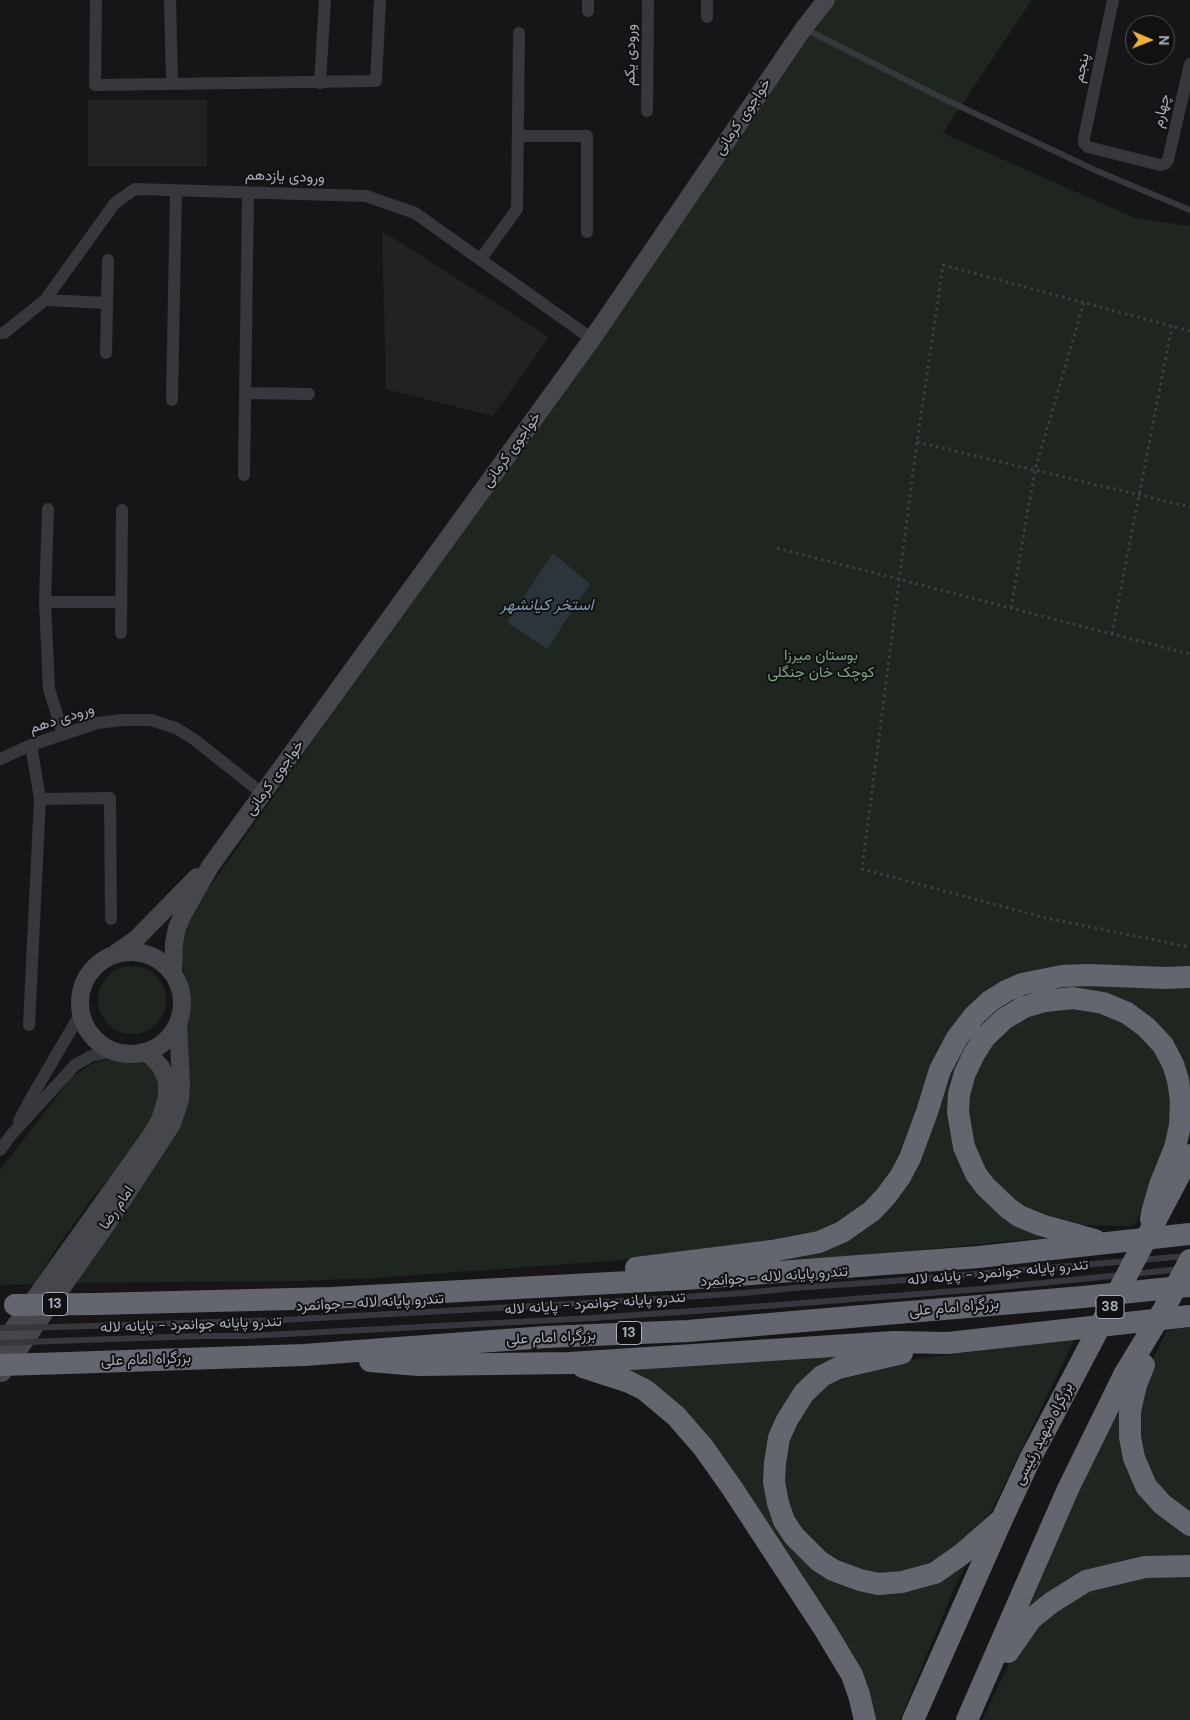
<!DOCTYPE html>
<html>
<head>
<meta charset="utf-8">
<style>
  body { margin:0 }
  #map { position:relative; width:1190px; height:1720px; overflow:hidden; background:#161618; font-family:"DM Sans",sans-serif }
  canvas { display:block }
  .north { position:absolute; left:1125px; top:15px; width:50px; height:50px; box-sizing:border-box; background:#111113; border:1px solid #4d4f55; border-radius:50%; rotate:91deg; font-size:14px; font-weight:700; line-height:20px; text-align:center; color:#a8adb8 }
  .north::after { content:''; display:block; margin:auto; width:18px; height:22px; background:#f2b134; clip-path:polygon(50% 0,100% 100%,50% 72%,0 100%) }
</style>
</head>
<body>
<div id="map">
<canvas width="1190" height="1720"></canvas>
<div class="north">N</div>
</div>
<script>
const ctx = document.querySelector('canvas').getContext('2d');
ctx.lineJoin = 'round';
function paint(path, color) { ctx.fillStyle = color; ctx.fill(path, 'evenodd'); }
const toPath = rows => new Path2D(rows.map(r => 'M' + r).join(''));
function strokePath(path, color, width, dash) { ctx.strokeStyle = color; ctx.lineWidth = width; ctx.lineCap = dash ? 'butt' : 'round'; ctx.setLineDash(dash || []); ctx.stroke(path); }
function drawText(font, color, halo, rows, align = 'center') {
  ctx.font = font + ' "DM Sans",Vazirmatn,sans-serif'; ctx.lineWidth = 4; ctx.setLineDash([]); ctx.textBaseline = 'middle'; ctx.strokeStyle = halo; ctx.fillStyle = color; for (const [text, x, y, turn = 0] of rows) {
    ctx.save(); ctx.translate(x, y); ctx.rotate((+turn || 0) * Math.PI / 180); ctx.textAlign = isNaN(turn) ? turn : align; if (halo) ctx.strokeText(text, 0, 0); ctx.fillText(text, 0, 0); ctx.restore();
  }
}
paint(toPath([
  [88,100,207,100,207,166,88,166],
  [382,231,549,337,493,416,386,389]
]), '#222225');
paint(toPath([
  [836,0,1032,0,943,133,1135,218,1190,226,1190,972,990,994,873,1202,815,1237,611,1261,375,1278,299,1281,72,1283,146,1173,190,1005,190,993,181,960,182,936,190,915],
  '98 1000a34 34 0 1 1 68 0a34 34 0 1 1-68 0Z',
  [1190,983,1190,1138,1163,1188,1179,1147,1167,1040,1069,991,964,1057,970,1176,1063,1236,890,1253,786,1260,867,1222,943,1074,979,1018,1038,986],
  [1046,1007,1106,1010,1153,1043,1166,1065,1176,1110,1151,1191,1134,1226,1078,1225,1027,1213,991,1185,965,1131,972,1071,994,1036],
  [114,1058,137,1060,147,1064,154,1070,160,1081,159,1105,143,1136,91,1200,62,1240,34,1284,0,1285,0,1170,71,1078,91,1064],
  [1190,1327,1190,1515,1167,1497,1142,1460,1136,1409,1151,1362,1167,1331],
  [1075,1338,992,1510,955,1552,925,1568,873,1574,833,1561,793,1521,782,1489,788,1428,830,1379,880,1364],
  [905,1346,815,1370,767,1494,860,1588,974,1550,956,1584,900,1720,873,1720,707,1441,603,1366],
  [1139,1364,1125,1447,1190,1534,1190,1558,1113,1565,1010,1638],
  [1190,1574,1190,1720,982,1720,1015,1651,1052,1609,1113,1580]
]), '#1e261f');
paint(toPath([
  [553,553,590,584,547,649,507,622]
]), '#2c353c');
strokePath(toPath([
  [1190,331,943,265,917,442,862,869,1046,918,1190,947],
  [917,442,1190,507],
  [777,548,1190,654],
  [1011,608,1035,470,1084,302],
  [1112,634,1172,326]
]), '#3d3f44', 3, [2.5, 4]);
strokePath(toPath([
  [805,29,940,97,1097,171,1190,210],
  [1141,1260,1186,1256],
  [1133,1274,1180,1269],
  [57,1327,282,1320,624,1301,744,1293,794,1288,893,1281,1129,1261],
  [54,1341,200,1336,247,1336,593,1318,765,1306,981,1289,1121,1275]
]), '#37383d', 6);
strokePath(toPath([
  [96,0,95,85,376,81,380,0],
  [170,0,172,84],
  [1113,0,1084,138,1084,143,1088,147,1160,165,1165,164,1168,160,1190,64],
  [588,11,588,0],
  [707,17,707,0],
  [320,83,325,0],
  [647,111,648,0],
  [518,136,587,136,587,232],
  [480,260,517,209,519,33],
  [45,300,107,303],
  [0,333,4,333,45,300,115,203,135,189,366,196,415,213,592,339],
  [106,353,108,260],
  [245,393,309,394],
  [172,400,176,190],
  [244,475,248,192],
  [48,509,45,602,49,689,63,734],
  [45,602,121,602],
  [121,633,122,510],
  [0,759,31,745,97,723,123,720,151,720,176,728,195,740,263,794],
  [40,799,110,798,111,919],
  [29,1025,40,799,31,745],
  [19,1121,31,1098,82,1011],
  [0,1150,12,1134,75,1065,91,1056,115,1051]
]), '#37383d', 12);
strokePath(toPath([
  '80 1003a51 51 0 1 1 102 0a51 51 0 1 1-102 0Z',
  [116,953,135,940,197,877],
  [173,973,174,943,177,928,183,914,211,865,592,339,804,28,826,0],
  [0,1347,152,1134,160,1120,167,1098,167,1081,161,1067,151,1056,143,1052],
  [2,1373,108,1222,172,1124,180,1100,181,1085,178,1022]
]), '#45474d', 18);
strokePath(toPath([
  [1095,1240,1041,1225,1019,1216,1008,1208,985,1186,976,1174,964,1147,958,1112,959,1094,965,1073,974,1054,985,1037,1004,1019,1024,1007,1045,1001,1073,998,1103,1003,1127,1013,1146,1027,1163,1045,1173,1064,1178,1080,1181,1101,1180,1125,1175,1148,1160,1185,1153,1209,1151,1219],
  [636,1268,772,1251,819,1242,842,1232,872,1211,886,1196,900,1177,910,1158,927,1112,940,1070,957,1038,974,1016,990,1001,1006,991,1022,984,1062,976,1088,975,1166,978,1190,977],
  [95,1304,331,1298,685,1279,979,1257,1190,1234],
  [902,1353,838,1368,822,1376,804,1393,787,1420,779,1438,775,1463,774,1482,778,1503,784,1521,794,1536,819,1561,833,1570,860,1580,878,1584,902,1582,935,1573,962,1554,1002,1519],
  [370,1361,418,1365,570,1363,894,1342,948,1343,1190,1316],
  [67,1363,304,1355,546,1337,688,1331,1083,1297,1190,1286],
  [1144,1365,1136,1385,1130,1411,1130,1437,1134,1458,1146,1486,1162,1504,1190,1525],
  [583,1367,629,1382,645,1390,676,1416,703,1447,732,1488,825,1630,852,1675,859,1695,865,1720],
  [1008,1652,1031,1619,1051,1603,1086,1581,1145,1567,1190,1566],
  [913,1720,1002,1519,1030,1459],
  [967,1720,1068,1489,1124,1375]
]), '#63666e', 22);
strokePath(toPath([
  [0,1328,57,1327],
  [0,1343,54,1341]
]), '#37383d', 6);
strokePath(toPath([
  [15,1305,95,1304],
  [0,1365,67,1363],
  [1124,1375,1164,1309,1190,1260],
  [1030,1459,1190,1155]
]), '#63666e', 22);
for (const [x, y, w] of [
  [55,1304,25],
  [1110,1307,28],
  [629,1333,25]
]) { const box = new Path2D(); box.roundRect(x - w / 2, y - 11.5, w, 23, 4); ctx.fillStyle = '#111113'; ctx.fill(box); strokePath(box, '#a8adb8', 1); }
drawText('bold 14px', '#a8adb8', null, [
  ["13",55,1304],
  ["38",1110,1307],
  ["13",629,1333]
]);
drawText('15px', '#a8adb8', '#111113', [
  ["ورودی یکم",631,55,-89],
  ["پنجم",1082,68,-78],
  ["چهارم",1162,111,-77],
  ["خواجوی کرمانی",743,117,-56],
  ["ورودی یازدهم",285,177,2],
  ["خواجوی کرمانی",512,450,-54],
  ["ورودی دهم",62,719,-18],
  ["خواجوی کرمانی",275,778,-54],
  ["امام رضا",117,1208,-56],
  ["تندرو پایانه جوانمرد - پایانه لاله",998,1273,-5],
  ["تندرو پایانه لاله - جوانمرد",774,1277,-4],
  ["تندرو پایانه لاله - جوانمرد",370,1303,-3],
  ["تندرو پایانه جوانمرد - پایانه لاله",595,1304,-4],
  ["بزرگراه امام علی",954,1308,-5],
  ["تندرو پایانه جوانمرد - پایانه لاله",191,1325,-2],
  ["بزرگراه امام علی",551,1338,-3],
  ["بزرگراه امام علی",146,1360,-2],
  ["بزرگراه شهید رئیسی",1044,1434,-63]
]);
drawText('15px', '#7fa381', '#111113', [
  ["بوستان میرزا",821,656],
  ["کوچک خان جنگلی",821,673]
]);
drawText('italic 16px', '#7f9bb3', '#111113', [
  ["استخر کیانشهر",547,606]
]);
</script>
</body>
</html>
